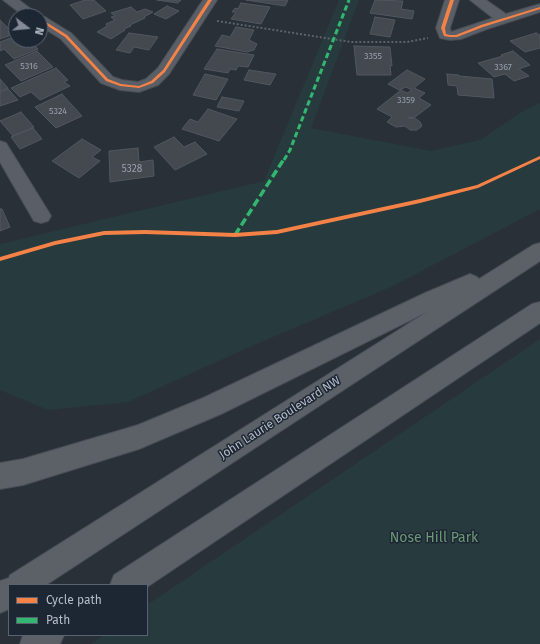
<!DOCTYPE html>
<html>
<head>
<meta charset="utf-8">
<style>
  body { margin:0 }
  #map { position:relative; width:540px; height:644px; overflow:hidden; background:#2a3038; font-family:"Fira Sans",sans-serif }
  canvas { display:block }
  .legend { position:absolute; left:8px; top:584px; width:140px; height:52px; box-sizing:border-box; background:#1d2633; border:1px solid #59626f; margin:0; padding:5px 7px; list-style:none; font-size:12px; color:#b4bcc9 }
  .legend li { display:flex; align-items:center; gap:8px; height:20px }
  .legend b { width:20px; border:1px solid #59626f }
  .north { position:absolute; left:8px; top:8px; width:40px; height:40px; box-sizing:border-box; background:#1d2633; border:1px solid #59626f; border-radius:50%; rotate:106deg; font-size:11px; font-weight:700; line-height:16px; text-align:center; color:#b4bcc9 }
  .north::after { content:''; display:block; margin:auto; width:14px; height:18px; background:#848b96; clip-path:polygon(50% 0,100% 100%,50% 72%,0 100%) }
</style>
</head>
<body>
<div id="map">
<canvas width="540" height="644"></canvas>
<ul class="legend">
<li><b style="height:5px;background:#f48246"></b>Cycle path</li>
<li><b style="height:5px;background:#33b770"></b>Path</li>
</ul>
<div class="north">N</div>
</div>
<script>
const ctx = document.querySelector('canvas').getContext('2d');
ctx.lineJoin = 'round';
function paint(path, color) { ctx.fillStyle = color; ctx.fill(path, 'evenodd'); }
const toPath = rows => new Path2D(rows.map(r => 'M' + r).join(''));
function strokePath(path, color, width, dash) { ctx.strokeStyle = color; ctx.lineWidth = width; ctx.lineCap = dash ? 'butt' : 'round'; ctx.setLineDash(dash || []); ctx.stroke(path); }
function drawText(font, color, halo, rows, align = 'center') {
  ctx.font = font + ' "Fira Sans",sans-serif'; ctx.lineWidth = 3; ctx.setLineDash([]); ctx.textBaseline = 'middle'; ctx.strokeStyle = halo; ctx.fillStyle = color; for (const [text, x, y, turn = 0] of rows) {
    ctx.save(); ctx.translate(x, y); ctx.rotate((+turn || 0) * Math.PI / 180); ctx.textAlign = isNaN(turn) ? turn : align; if (halo) ctx.strokeText(text, 0, 0); ctx.fillText(text, 0, 0); ctx.restore();
  }
}
paint(toPath([
  [339,0,359,0,311,128,431,151,480,140,523,111,540,103,540,209,393,286,245,349,128,402,48,410,0,390,0,244,264,181],
  [540,339,540,644,91,644,104,635,147,635,147,605]
]), '#273a3e');
const building = toPath([
  [85,0,94,0,106,11,83,19,70,5,85,0],
  [157,0,181,0,178,3,157,0],
  [246,0,288,0,285,6,246,0],
  [375,0,403,1,401,9,414,11,412,19,370,13,375,0],
  [241,3,270,7,261,24,231,19,236,12,232,12,235,8,238,9,241,3],
  [167,6,179,11,166,19,154,14,167,6],
  [131,7,137,12,145,9,153,12,144,17,145,18,130,25,131,26,124,29,125,30,111,39,97,32,107,26,106,24,115,20,111,17,115,16,111,13,131,7],
  [375,17,395,20,390,37,370,34,375,17],
  [0,20,14,34,0,39,0,20],
  [236,27,254,30,249,40,257,44,254,50,247,52,215,46,222,35,230,37,236,27],
  [129,33,158,37,149,50,134,47,130,53,116,50,129,33],
  [536,33,540,35,540,48,525,52,510,41,536,33],
  [16,36,16,40,25,40,29,44,32,43,38,49,14,59,4,49,0,51,0,42,16,36],
  [354,46,390,47,392,66,390,65,391,75,357,75,354,46],
  [217,49,254,55,248,67,238,66,236,70,230,69,228,73,204,69,217,49],
  [37,51,53,67,21,81,5,65,37,51],
  [513,51,530,65,519,69,529,76,514,81,505,74,494,77,478,63,503,56,501,55,513,51],
  [56,68,68,80,64,82,70,86,40,100,31,92,20,97,11,88,56,68],
  [249,70,276,74,270,85,244,80,249,70],
  [407,70,425,79,414,88,425,93,419,98,431,105,415,117,408,118,415,118,420,122,422,126,417,130,410,130,405,126,396,127,387,122,392,117,377,109,401,90,407,93,412,90,406,87,399,90,388,84,407,70],
  [205,74,228,79,216,100,193,95,205,74],
  [447,74,459,75,459,76,492,79,494,98,458,95,457,86,448,85,447,74],
  [0,79,8,88,0,91,0,79],
  [8,89,18,100,0,106,0,92,8,89],
  [62,94,82,116,56,128,35,107,62,94],
  [222,97,244,101,239,111,217,107,222,97],
  [208,109,237,119,219,141,182,129,190,119,198,122,208,109],
  [21,112,34,127,13,136,0,121,21,112],
  [33,128,42,139,20,149,11,137,33,128],
  [174,137,184,147,195,142,207,154,175,170,154,147,174,137],
  [82,139,101,150,92,157,100,161,79,178,52,161,82,139],
  [138,148,139,162,153,160,154,176,110,182,109,151,138,148],
  [0,209,2,209,10,227,0,231,0,209]
]);
paint(building, '#444950');
strokePath(building, '#52575f', 1);
const minor = toPath([
  [3,0,19,0,40,16,45,17,71,33,113,77,122,80,138,82,146,79,158,68,203,0,217,0,169,74,158,85,139,92,120,90,101,83,61,39,40,26,40,16,24,16,3,0],
  [445,0,459,0,450,28,451,32,493,18,470,0,486,0,506,14,540,4,540,12,487,29,461,39,450,40,440,38,436,28,445,0],
  [0,141,6,143,48,211,51,216,48,221,41,223,34,221,0,162,0,141]
]);
const major = toPath([
  [540,243,540,261,46,585,9,585,9,609,0,613,0,581,9,578,10,575,427,312,221,414,139,449,23,485,0,489,0,463,23,459,138,425,203,398,425,293,470,274,477,277,479,279,533,245,540,243],
  [540,302,540,323,147,587,147,585,110,585,114,575,532,304,540,302],
  [23,635,64,635,60,644,20,644,23,635]
]);
strokePath(minor, '#484c53', 2);
strokePath(major, '#484c55', 2);
strokePath(toPath([
  [217,21,351,42,407,42,428,38]
]), '#5d636a', 2, [2, 2]);
paint(minor, '#5a5e66');
paint(major, '#5c6168');
strokePath(toPath([
  [284,160,290,150,349,0]
]), '#33b770', 3, [5.5, 3]);
strokePath(toPath([
  [235,235,284,159]
]), '#33b770', 3.5, [8, 3.5]);
paint(toPath([
  [208,0,212,0,165,72,153,83,139,88,120,86,106,81,65,37,40,21,40,19,41,19,67,35,108,79,121,84,139,86,151,81,163,70,208,0],
  [450,0,454,0,445,28,446,34,450,35,456,35,481,25,540,7,540,9,483,27,457,37,450,37,444,36,441,28,450,0],
  [540,156,540,159,478,188,420,203,277,234,235,237,145,234,104,235,55,245,0,261,0,257,55,241,104,231,145,230,235,233,277,230,420,199,477,185,540,156]
]), '#f48246');
drawText('9px', '#989fab', null, [
  ["3355",373,56],
  ["5316",29,66],
  ["3367",503,67],
  ["3359",406,100],
  ["5324",58,111]
]);
drawText('10px', '#989fab', null, [
  ["5328",132,169]
]);
drawText('12px', '#b4bcc9', '#1d2633', [
  ["John Laurie Boulevard NW",280,418,-33]
]);
drawText('14px', '#6b9a76', '#1d2633', [
  ["Nose Hill Park",434,538]
]);
</script>
</body>
</html>
